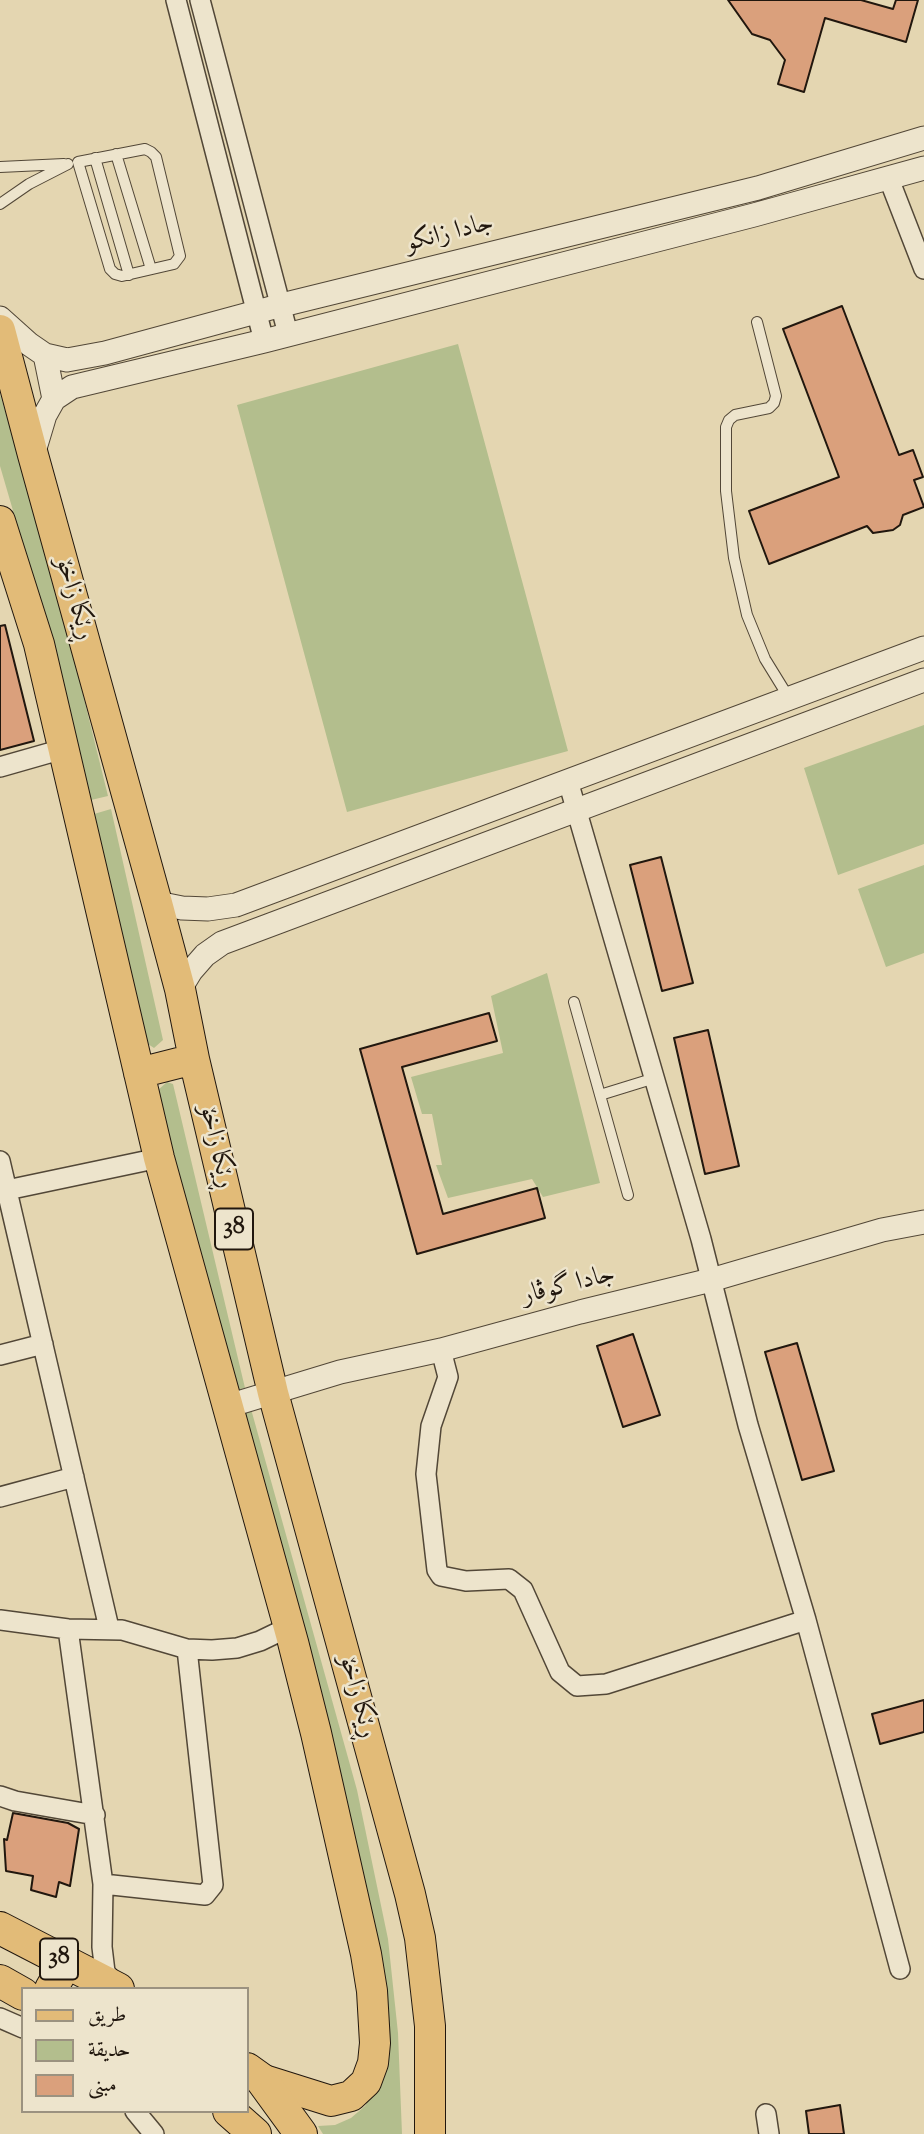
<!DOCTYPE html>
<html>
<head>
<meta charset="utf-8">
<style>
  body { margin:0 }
  #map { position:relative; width:924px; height:2134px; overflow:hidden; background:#e4d6b1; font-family:"Sorts Mill Goudy",Amiri,serif }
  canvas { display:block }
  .legend { position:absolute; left:21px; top:1987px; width:228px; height:126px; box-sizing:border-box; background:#ede4cc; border:2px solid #9b9280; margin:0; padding:9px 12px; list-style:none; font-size:21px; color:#21170e }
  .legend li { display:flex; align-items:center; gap:14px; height:35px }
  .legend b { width:35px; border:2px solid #9b9280 }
</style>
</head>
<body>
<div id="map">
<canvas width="924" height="2134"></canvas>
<ul class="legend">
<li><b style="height:9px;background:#e2bb78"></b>طريق</li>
<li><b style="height:19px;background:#b3be8d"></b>حديقة</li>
<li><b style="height:19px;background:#daa07c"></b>مبنى</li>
</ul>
</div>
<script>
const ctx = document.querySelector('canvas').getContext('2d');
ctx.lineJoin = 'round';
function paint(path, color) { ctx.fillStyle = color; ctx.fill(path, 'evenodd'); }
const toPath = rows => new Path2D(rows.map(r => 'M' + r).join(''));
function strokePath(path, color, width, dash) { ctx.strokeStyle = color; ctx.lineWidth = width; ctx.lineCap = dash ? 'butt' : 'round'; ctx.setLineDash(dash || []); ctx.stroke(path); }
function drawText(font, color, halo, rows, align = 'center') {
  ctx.font = font + ' "Sorts Mill Goudy",Amiri,serif'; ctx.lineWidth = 5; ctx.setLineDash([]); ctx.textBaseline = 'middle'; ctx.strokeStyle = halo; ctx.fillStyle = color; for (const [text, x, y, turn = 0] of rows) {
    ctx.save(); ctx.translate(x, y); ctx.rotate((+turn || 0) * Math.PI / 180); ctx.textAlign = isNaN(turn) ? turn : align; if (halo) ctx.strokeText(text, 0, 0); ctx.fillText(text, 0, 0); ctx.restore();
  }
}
paint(toPath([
  [458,344,568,751,347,812,237,405],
  [0,394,49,557,108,796,91,800,58,665,0,466],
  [924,725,924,844,838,875,804,768],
  [111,809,163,1040,154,1048,145,1042,94,814],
  [924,865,924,953,886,967,858,889],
  [547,973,600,1183,543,1197,532,1179,448,1198,436,1165,442,1165,432,1114,422,1114,411,1077,503,1053,491,996],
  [167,1082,173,1084,245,1388,229,1392,158,1090],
  [251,1409,357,1790,388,1939,398,2033,402,2134,323,2134,318,2126,335,2125,351,2118,365,2106,379,2080,233,1415]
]), '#b3be8d');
const building = toPath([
  [728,0,861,0,893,9,896,0,918,0,906,42,825,18,804,92,778,84,785,60,770,40,752,34,728,0],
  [842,306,899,455,913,450,923,477,914,480,924,507,903,515,900,525,893,530,873,533,867,526,769,564,749,511,839,477,783,329,842,306],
  [5,625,34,741,0,750,0,626,5,625],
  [661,857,693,983,662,991,630,865,661,857],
  [489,1013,497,1041,402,1067,443,1214,537,1188,545,1218,417,1254,360,1049,489,1013],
  [708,1030,739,1166,705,1174,674,1038,708,1030],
  [633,1334,660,1415,623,1427,597,1346,633,1334],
  [797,1343,834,1471,802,1480,765,1352,797,1343],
  [924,1700,924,1732,880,1744,872,1714,924,1700],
  [13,1813,68,1823,79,1829,70,1886,59,1882,56,1897,31,1890,33,1876,6,1871,4,1839,7,1840,13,1813],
  [840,2105,844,2134,809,2134,806,2111,840,2105]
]);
paint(building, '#daa07c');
strokePath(building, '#21170e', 2);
const service = toPath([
  [145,149,151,152,156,157,180,256,174,264,122,276,115,274,110,269,78,162,145,149],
  [116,154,151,269],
  [95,158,129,275],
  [0,167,64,164],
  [0,204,29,184,68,164],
  [757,322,776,396,774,403,769,408,735,415,729,420,726,427,726,491,734,558,747,615,765,659,789,698],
  [574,1002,628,1195],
  [600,1095,655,1078]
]);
const minor = toPath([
  [176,0,264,341],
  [200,0,288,334],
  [889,179,924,269],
  [0,767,63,749],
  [568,781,701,1239,748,1425,806,1620,900,1969],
  [0,1161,109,1628],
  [7,1190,159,1158],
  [441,1350,448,1377,431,1426,426,1474,437,1570,441,1576,466,1581,509,1579,523,1590,560,1672,577,1686,606,1684,806,1620],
  [0,1355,43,1344],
  [0,1497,74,1477],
  [0,1620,68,1629,122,1630,187,1649,213,1885,205,1895,103,1884],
  [68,1629,103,1884,102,1947,105,1972,116,1985],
  [187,1649,212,1650,237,1648,260,1641,289,1627],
  [0,1796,15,1801,95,1815],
  [0,2018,23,2028],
  [135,2111,154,2134],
  [766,2114,769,2134]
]);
const tertiary = toPath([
  [0,318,29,344,45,355,67,360,105,353,282,305,758,188,924,138],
  [45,355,54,399],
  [33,455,45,415,54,399,72,387,264,341,754,215,924,168],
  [157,903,182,908,208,909,236,905,924,648],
  [180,989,191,971,205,955,222,943,924,680],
  [228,1406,340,1372,441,1350,580,1312,711,1280,882,1230,924,1222]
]);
const primary = toPath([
  [0,330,33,455,157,903,180,989,194,1059,273,1393,410,1894,420,1938,430,2026,430,2134],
  [0,521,39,644,159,1158,293,1642,316,1733,366,1954,372,1991,375,2043,373,2063,366,2082,351,2096,331,2101,261,2079],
  [139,1073,194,1059]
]);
const trunk = toPath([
  [0,1928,118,1989],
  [0,1981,23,1994],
  [51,1989,66,1963],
  [247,2069,261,2079,301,2134],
  [229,2111,255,2134]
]);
strokePath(service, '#524737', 12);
strokePath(minor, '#524737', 22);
strokePath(tertiary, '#524737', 25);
strokePath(primary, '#21170e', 32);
strokePath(trunk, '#21170e', 34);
strokePath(service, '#ede4cc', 10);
strokePath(minor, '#ede4cc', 19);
strokePath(tertiary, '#ede4cc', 23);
strokePath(primary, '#e2bb78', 30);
strokePath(trunk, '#e2bb78', 32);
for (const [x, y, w] of [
  [234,1229,38],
  [59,1959,38]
]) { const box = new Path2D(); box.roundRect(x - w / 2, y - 20.5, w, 41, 5); ctx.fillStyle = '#ede4cc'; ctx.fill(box); strokePath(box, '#21170e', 2); }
drawText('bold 24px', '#21170e', null, [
  ["38",234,1229],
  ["38",59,1959]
]);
drawText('26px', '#21170e', '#ede4cc', [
  ["جادا زانکو",450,235,-14],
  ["ڕێکا زاخۆ",73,599,74],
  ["ڕێکا زاخۆ",215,1147,77],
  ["جادا گوڤار",569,1287,-14],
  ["ڕێکا زاخۆ",356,1697,75]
]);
</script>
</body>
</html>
